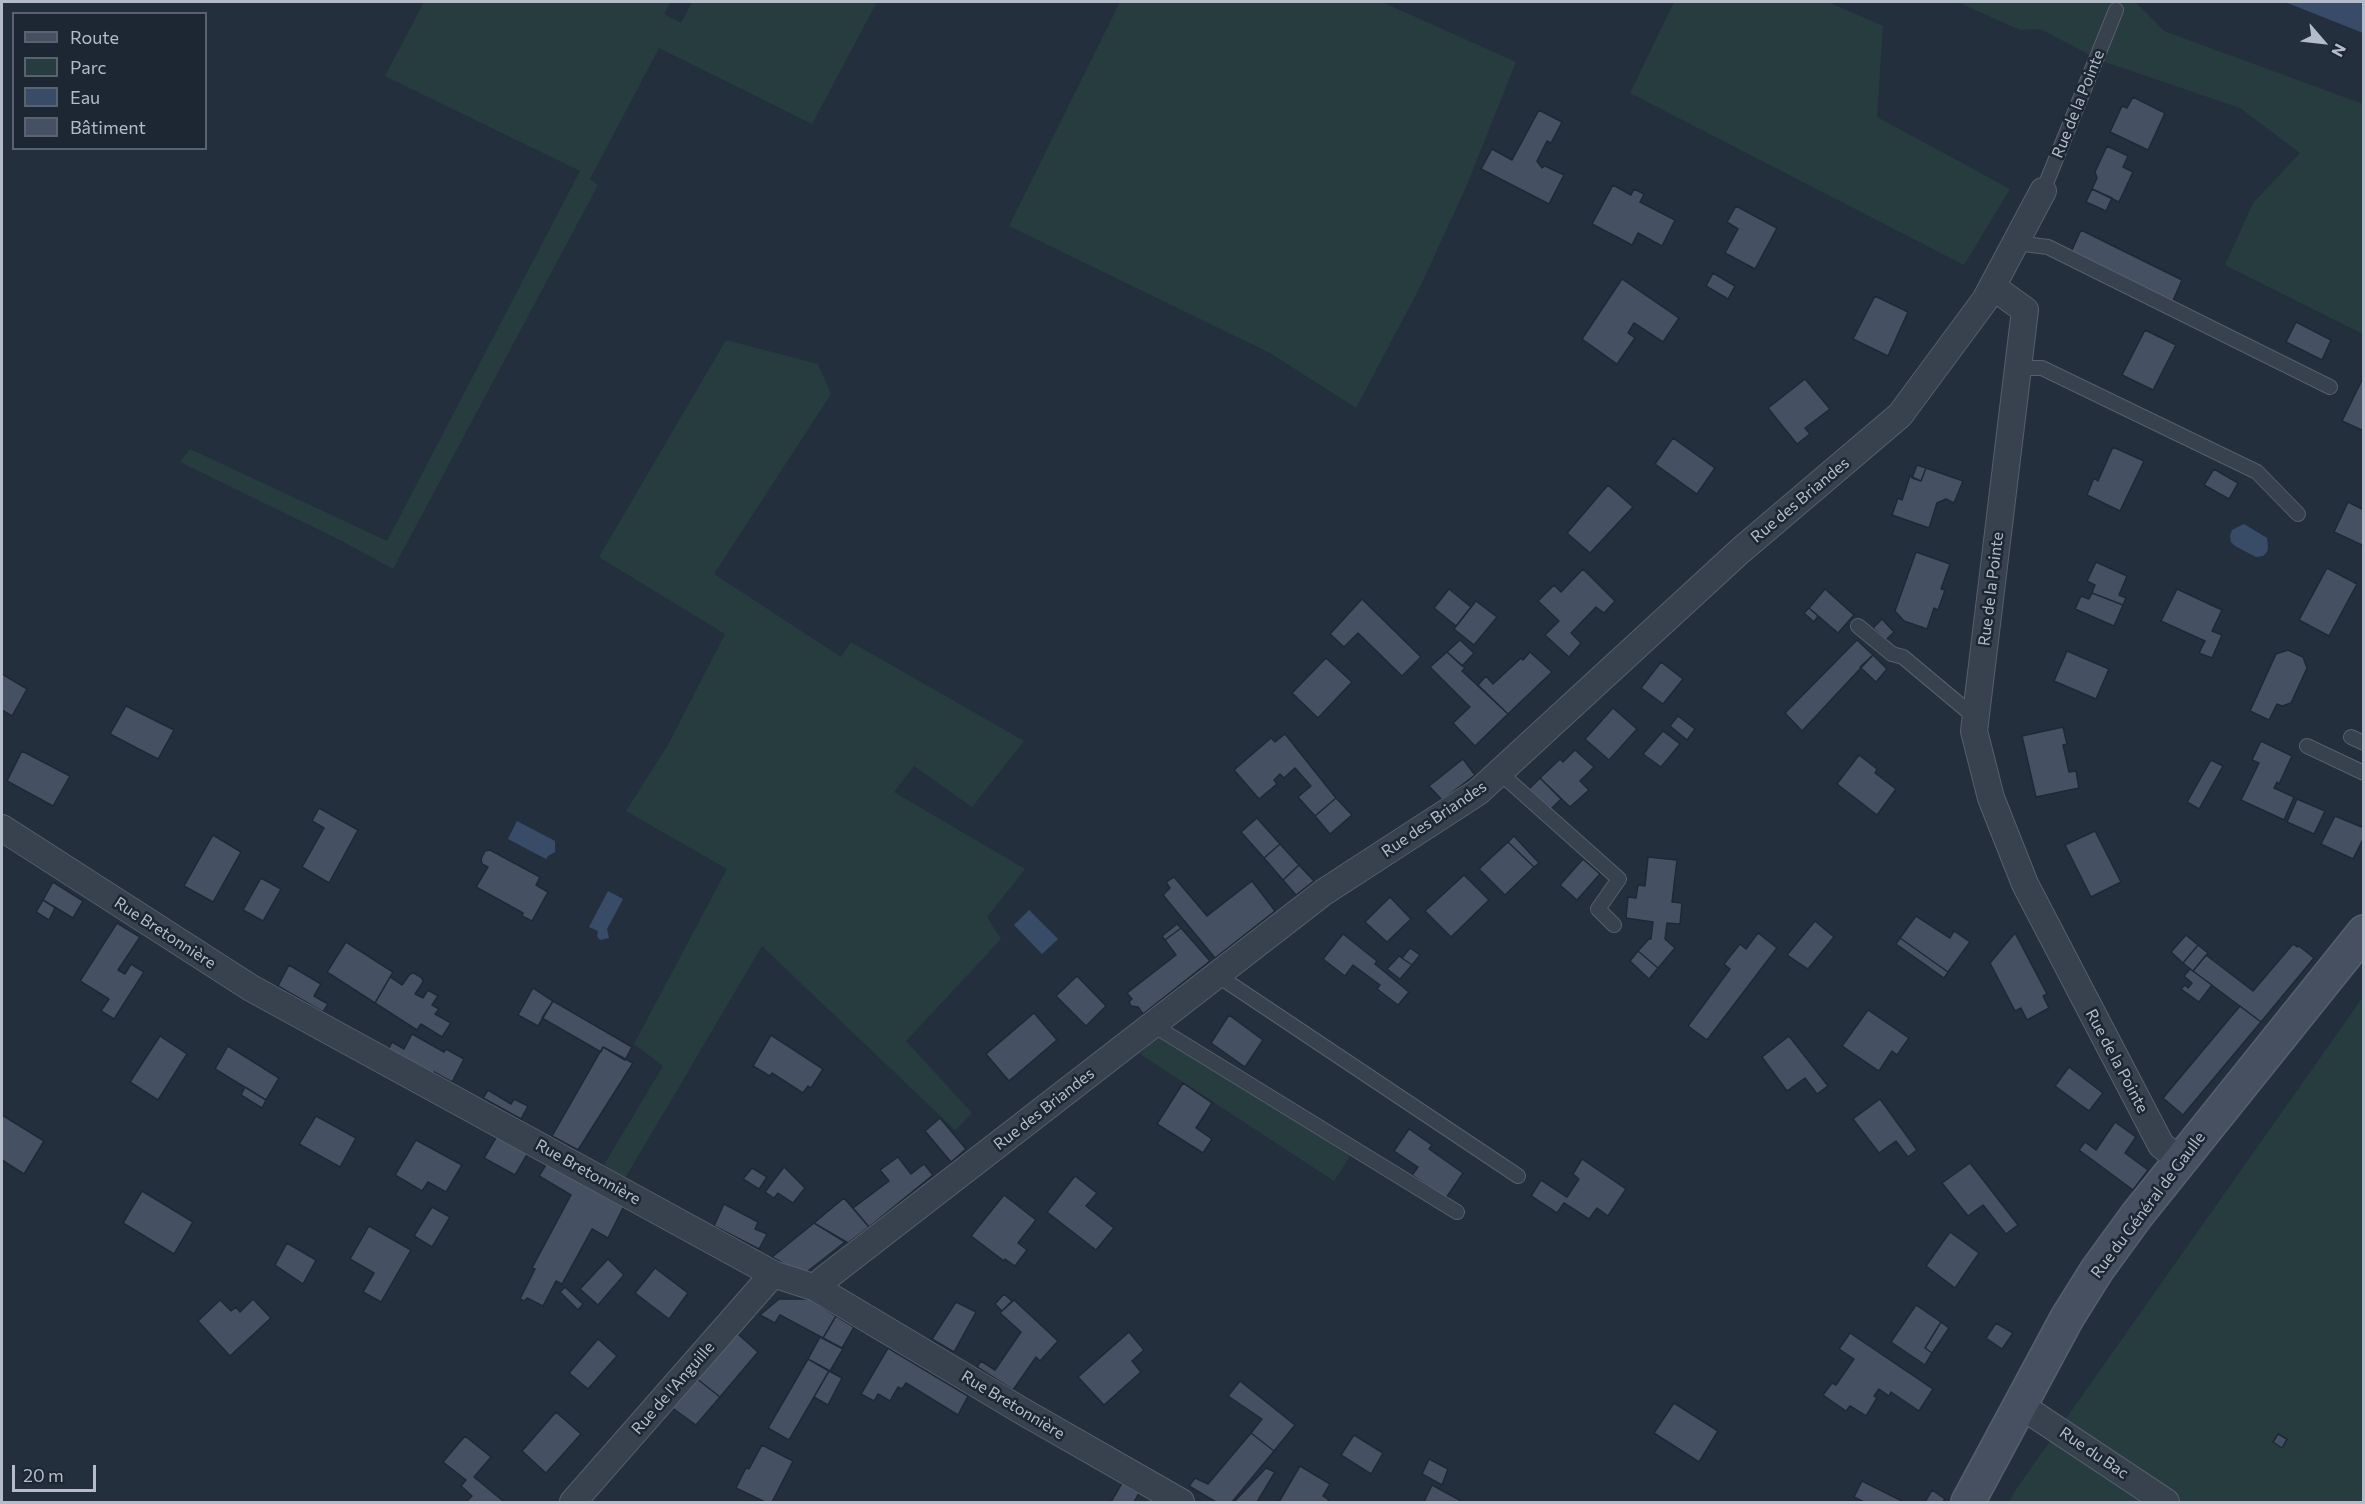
<!DOCTYPE html>
<html>
<head>
<meta charset="utf-8">
<style>
  body { margin:0 }
  #map { position:relative; width:2365px; height:1504px; overflow:hidden; background:#242f3e; font-family:Commissioner,sans-serif }
  canvas { display:block }
  .frame { position:absolute; inset:0; border:3px solid #b4bcc9; pointer-events:none }
  .legend { position:absolute; left:12px; top:12px; width:195px; height:138px; box-sizing:border-box; background:#1d2633; border:2px solid #59626f; margin:0; padding:8px 10px; list-style:none; font-size:18px; color:#b4bcc9 }
  .legend li { display:flex; align-items:center; gap:12px; height:30px }
  .legend b { width:30px; border:2px solid #59626f }
  .north { position:absolute; left:2293px; top:12px; width:60px; height:60px; -webkit-text-stroke:4px #1d2633; paint-order:stroke; rotate:118deg; font-size:16px; font-weight:700; line-height:24px; text-align:center; color:#b4bcc9 }
  .north::after { content:''; display:block; margin:auto; width:21px; height:27px; background:#b4bcc9; clip-path:polygon(50% 0,100% 100%,50% 72%,0 100%) }
  .scale { position:absolute; left:12px; top:1465px; width:84px; height:27px; box-sizing:border-box; border:3px solid #b4bcc9; border-top:0; padding-left:8px; font-size:18px; line-height:21px; white-space:nowrap; color:#b4bcc9; -webkit-text-stroke:4px #1d2633; paint-order:stroke }
</style>
</head>
<body>
<div id="map">
<canvas width="2365" height="1504"></canvas>
<div class="frame"></div>
<ul class="legend">
<li><b style="height:8px;background:#465061"></b>Route</li>
<li><b style="height:16px;background:#263c3f"></b>Parc</li>
<li><b style="height:16px;background:#394c67"></b>Eau</li>
<li><b style="height:16px;background:#455162"></b>Bâtiment</li>
</ul>
<div class="north">N</div>
<div class="scale">20 m</div>
</div>
<script>
const ctx = document.querySelector('canvas').getContext('2d');
ctx.lineJoin = 'round';
function paint(path, color) { ctx.fillStyle = color; ctx.fill(path, 'evenodd'); }
const toPath = rows => new Path2D(rows.map(r => 'M' + r).join(''));
function strokePath(path, color, width, dash) { ctx.strokeStyle = color; ctx.lineWidth = width; ctx.lineCap = dash ? 'butt' : 'round'; ctx.setLineDash(dash || []); ctx.stroke(path); }
function drawText(font, color, halo, rows, align = 'center') {
  ctx.font = font + ' Commissioner,sans-serif'; ctx.lineWidth = 5; ctx.setLineDash([]); ctx.textBaseline = 'middle'; ctx.strokeStyle = halo; ctx.fillStyle = color; for (const [text, x, y, turn = 0] of rows) {
    ctx.save(); ctx.translate(x, y); ctx.rotate((+turn || 0) * Math.PI / 180); ctx.textAlign = isNaN(turn) ? turn : align; if (halo) ctx.strokeText(text, 0, 0); ctx.fillText(text, 0, 0); ctx.restore();
  }
}
paint(toPath([
  [424,2,671,2,664,14,681,23,692,2,877,2,812,124,659,48,590,179,598,185,393,569,342,541,180,462,190,449,387,541,580,171,385,76],
  [1120,2,1382,2,1516,62,1466,187,1420,287,1356,408,1270,353,1009,226],
  [1674,2,1828,2,1883,26,1877,117,2010,189,1964,265,1630,93],
  [1957,2,2131,2,2137,4,2164,31,2363,104,2363,334,2225,265,2253,203,2300,153,2240,108,2102,61,2040,29,2020,30],
  [726,340,818,364,831,394,714,574,841,657,851,642,1024,741,972,807,914,766,894,792,1025,869,987,917,1001,939,906,1041,972,1113,955,1130,762,946,624,1180,604,1165,663,1066,634,1044,727,869,626,811,668,745,725,634,599,557],
  [2363,997,2363,1502,2009,1502,2017,1488],
  [1160,1034,1350,1156,1334,1181,1140,1054]
]), '#263c3f');
paint(toPath([
  [2285,2,2363,2,2363,33],
  [2244,524,2267,538,2268,547,2267,552,2263,556,2256,557,2235,546,2231,542,2230,536,2232,530],
  [517,821,555,841,555,852,548,856,546,859,508,839],
  [608,891,623,899,607,929,609,938,600,940,597,936,598,931,589,927],
  [1029,910,1058,939,1042,954,1014,925]
]), '#394c67');
const building = toPath([
  [2133,97,2165,113,2148,150,2110,132,2122,106,2127,108,2133,97],
  [1539,110,1562,122,1551,143,1547,141,1537,161,1542,168,1545,166,1564,175,1549,204,1481,169,1492,149,1512,160,1539,110],
  [2107,146,2128,156,2123,167,2133,172,2119,202,2092,189,2097,178,2095,172,2107,146],
  [1613,185,1631,195,1634,189,1644,194,1640,202,1675,220,1662,246,1638,233,1632,245,1592,224,1613,185],
  [2092,189,2112,198,2106,211,2086,202,2092,189],
  [1736,206,1777,228,1755,269,1725,253,1738,229,1727,222,1736,206],
  [2081,230,2182,280,2172,303,2071,252,2081,230],
  [1713,273,1735,286,1728,299,1706,286,1713,273],
  [1622,279,1679,318,1663,342,1634,323,1628,333,1635,338,1617,364,1582,339,1622,279],
  [1875,296,1908,312,1888,356,1853,339,1875,296],
  [2296,322,2331,340,2322,360,2286,342,2296,322],
  [2145,330,2176,345,2153,390,2122,375,2145,330],
  [2364,376,2364,431,2342,421,2364,376],
  [1805,379,1830,409,1805,428,1810,434,1797,444,1768,408,1805,379],
  [1673,438,1715,468,1697,494,1655,464,1673,438],
  [2113,447,2144,461,2120,511,2087,495,2094,478,2098,481,2113,447],
  [1917,465,1926,468,1921,481,1912,478,1917,465],
  [1926,468,1963,481,1954,503,1946,499,1937,503,1929,528,1892,515,1898,498,1902,500,1910,476,1921,481,1926,468],
  [2214,469,2238,483,2229,499,2204,485,2214,469],
  [1608,485,1633,507,1590,553,1567,533,1608,485],
  [2348,502,2364,510,2364,546,2334,532,2348,502],
  [1916,552,1950,564,1941,589,1945,590,1938,610,1934,608,1927,629,1904,621,1895,611,1916,552],
  [2096,562,2127,576,2119,595,2126,598,2123,605,2092,593,2095,585,2087,581,2096,562],
  [2327,568,2357,584,2329,636,2299,620,2327,568],
  [1583,569,1615,601,1604,613,1596,607,1571,633,1581,643,1569,657,1545,635,1559,621,1538,601,1554,585,1561,592,1583,569],
  [1449,589,1471,607,1456,626,1434,608,1449,589],
  [1825,589,1854,615,1838,633,1809,608,1825,589],
  [2177,589,2222,610,2212,631,2222,635,2212,658,2199,653,2205,641,2161,621,2177,589],
  [2092,593,2123,605,2114,626,2075,609,2081,596,2089,599,2092,593],
  [1362,599,1421,657,1402,676,1358,633,1344,647,1330,634,1362,599],
  [1476,601,1497,617,1474,645,1454,629,1476,601],
  [1809,608,1818,616,1814,622,1804,613,1809,608],
  [1882,619,1894,632,1886,640,1873,628,1882,619],
  [1460,640,1474,653,1462,666,1447,652,1460,640],
  [1857,640,1873,655,1802,731,1785,713,1857,640],
  [2288,650,2303,657,2307,668,2291,703,2282,706,2277,704,2269,720,2250,711,2276,654,2288,650],
  [2067,651,2109,669,2096,699,2054,681,2067,651],
  [1447,652,1465,668,1462,671,1508,714,1475,746,1453,723,1470,707,1430,667,1447,652],
  [1530,652,1552,672,1508,714,1478,685,1486,676,1493,684,1521,658,1523,660,1530,652],
  [1873,655,1887,669,1876,682,1860,667,1873,655],
  [1326,658,1352,682,1318,718,1292,693,1326,658],
  [1661,662,1683,679,1663,704,1641,688,1661,662],
  [2,674,27,689,12,716,2,710,2,674],
  [126,706,174,730,158,759,110,734,126,706],
  [1613,708,1637,729,1609,760,1585,739,1613,708],
  [1678,716,1695,729,1687,740,1670,726,1678,716],
  [2063,727,2067,744,2063,745,2069,772,2076,771,2079,788,2036,797,2022,736,2063,727],
  [1663,731,1680,744,1661,767,1643,754,1663,731],
  [1285,734,1336,798,1315,816,1298,797,1311,786,1295,768,1284,778,1280,774,1274,780,1277,784,1259,799,1234,770,1271,738,1275,742,1285,734],
  [2261,741,2292,756,2279,784,2277,782,2274,788,2294,797,2284,820,2241,800,2259,763,2252,760,2261,741],
  [1575,750,1594,767,1580,781,1589,790,1570,807,1540,778,1560,759,1563,762,1575,750],
  [22,751,70,776,53,806,7,781,22,751],
  [1859,755,1877,769,1875,773,1896,789,1877,815,1837,784,1859,755],
  [1463,759,1475,775,1442,800,1429,786,1463,759],
  [2211,760,2223,766,2199,809,2187,802,2211,760],
  [1540,778,1561,799,1551,809,1529,789,1540,778],
  [1336,798,1352,815,1330,834,1315,816,1336,798],
  [2297,799,2325,811,2314,834,2287,822,2297,799],
  [319,808,358,830,329,883,302,867,324,828,312,821,319,808],
  [2335,816,2364,828,2364,837,2353,859,2321,844,2335,816],
  [1257,818,1280,844,1264,858,1241,832,1257,818],
  [2095,831,2121,882,2091,897,2065,845,2095,831],
  [213,835,241,852,213,902,184,886,213,835],
  [1514,836,1539,863,1534,867,1508,842,1514,836],
  [1508,842,1534,867,1505,895,1479,869,1508,842],
  [1280,844,1299,865,1283,880,1264,858,1280,844],
  [490,850,540,877,536,885,548,892,532,921,522,916,523,913,476,887,488,867,482,864,481,859,485,851,490,850],
  [1648,857,1677,860,1672,902,1682,903,1680,924,1667,923,1665,939,1675,948,1658,968,1638,951,1649,939,1651,939,1653,922,1626,918,1628,897,1636,898,1638,885,1645,886,1648,857],
  [1583,859,1600,874,1577,900,1560,885,1583,859],
  [1299,865,1314,881,1296,895,1283,880,1299,865],
  [1464,875,1489,900,1451,937,1425,911,1464,875],
  [1174,877,1207,916,1252,881,1275,911,1215,958,1163,895,1170,888,1166,882,1174,877],
  [261,878,281,889,263,921,243,910,261,878],
  [53,882,83,901,73,918,43,900,53,882],
  [1390,897,1411,919,1387,942,1365,922,1390,897],
  [43,900,55,908,49,920,36,912,43,900],
  [1916,916,1950,938,1954,931,1970,942,1948,972,1900,938,1916,916],
  [1815,921,1834,937,1808,969,1787,955,1815,921],
  [117,923,140,937,118,970,125,974,131,964,144,972,114,1019,101,1011,109,999,80,981,117,923],
  [1177,924,1181,928,1165,940,1162,936,1177,924],
  [1181,928,1210,961,1143,1014,1138,1007,1131,1006,1129,1002,1132,999,1127,993,1176,955,1165,940,1181,928],
  [1758,933,1777,948,1707,1040,1688,1026,1730,969,1724,964,1740,944,1746,949,1758,933],
  [2015,933,2047,994,2043,996,2049,1008,2027,1020,2021,1008,2015,1011,1990,963,2015,933],
  [1343,934,1377,961,1375,964,1409,992,1398,1005,1377,989,1380,985,1353,965,1345,976,1323,959,1343,934],
  [2186,935,2198,945,2183,963,2171,952,2186,935],
  [1900,938,1948,972,1944,978,1896,944,1900,938],
  [346,942,393,972,375,1003,327,972,346,942],
  [2293,944,2298,947,2299,946,2314,958,2261,1022,2193,971,2206,955,2253,991,2293,944],
  [2198,945,2208,953,2193,971,2183,963,2198,945],
  [1410,948,1420,955,1412,965,1402,958,1410,948],
  [1638,951,1658,968,1649,979,1630,961,1638,951],
  [1399,956,1412,965,1400,979,1387,969,1399,956],
  [289,965,321,984,314,996,328,1004,323,1012,278,986,289,965],
  [2190,969,2212,985,2199,1002,2181,989,2185,985,2188,988,2192,983,2184,976,2190,969],
  [414,973,422,978,423,982,415,994,423,998,428,990,438,996,432,1005,439,1009,435,1014,451,1023,442,1037,421,1024,417,1030,375,1003,390,977,402,985,410,974,414,973],
  [1077,976,1106,1006,1086,1026,1056,996,1077,976],
  [533,988,553,1001,538,1026,518,1015,533,988],
  [553,1001,632,1047,625,1060,603,1047,601,1052,542,1018,553,1001],
  [2240,1006,2261,1022,2183,1115,2163,1098,2240,1006],
  [1868,1010,1909,1038,1897,1055,1892,1051,1879,1071,1842,1046,1868,1010],
  [1034,1013,1057,1040,1009,1081,986,1054,1034,1013],
  [1229,1015,1263,1040,1245,1067,1211,1043,1229,1015],
  [412,1034,444,1052,446,1049,464,1059,452,1082,434,1072,431,1075,388,1050,392,1042,404,1049,412,1034],
  [771,1035,823,1069,811,1088,808,1086,803,1093,772,1073,770,1076,753,1066,771,1035],
  [160,1036,187,1054,158,1100,130,1082,160,1036],
  [1789,1036,1828,1086,1817,1094,1805,1078,1787,1091,1762,1057,1789,1036],
  [228,1046,279,1078,266,1100,215,1069,228,1046],
  [603,1047,633,1063,578,1150,552,1136,603,1047],
  [2069,1067,2103,1093,2089,1111,2055,1086,2069,1067],
  [1183,1083,1212,1103,1196,1128,1212,1139,1203,1153,1157,1124,1183,1083],
  [245,1087,266,1100,262,1108,241,1095,245,1087],
  [488,1090,511,1104,514,1099,528,1106,521,1119,483,1098,488,1090],
  [1880,1099,1917,1150,1908,1157,1896,1141,1879,1153,1853,1119,1880,1099],
  [2,1115,44,1141,24,1174,2,1160,2,1115],
  [316,1116,356,1138,340,1167,299,1144,316,1116],
  [940,1118,966,1149,951,1162,925,1131,940,1118],
  [2115,1122,2136,1137,2125,1153,2148,1170,2133,1190,2079,1150,2085,1142,2096,1150,2115,1122],
  [1409,1129,1432,1145,1429,1149,1463,1173,1446,1198,1412,1175,1418,1167,1394,1151,1409,1129],
  [497,1136,528,1153,515,1175,484,1158,497,1136],
  [416,1140,462,1165,446,1192,428,1182,422,1191,395,1175,416,1140],
  [898,1157,911,1174,924,1164,933,1175,869,1227,853,1208,889,1181,880,1170,898,1157],
  [1582,1159,1626,1189,1608,1216,1597,1208,1589,1219,1564,1203,1557,1213,1531,1196,1541,1180,1567,1197,1579,1179,1573,1174,1582,1159],
  [547,1163,624,1206,608,1238,592,1229,562,1284,556,1281,543,1306,527,1298,525,1301,520,1299,535,1269,532,1268,571,1195,539,1176,547,1163],
  [1970,1163,2018,1225,2006,1234,1983,1205,1968,1216,1942,1183,1970,1163],
  [784,1167,805,1188,793,1203,778,1193,774,1198,765,1192,784,1167],
  [752,1168,767,1177,759,1189,743,1179,752,1168],
  [1075,1176,1097,1193,1086,1206,1114,1228,1096,1250,1047,1212,1075,1176],
  [142,1191,193,1222,174,1254,123,1223,142,1191],
  [1004,1195,1036,1220,1018,1243,1027,1250,1015,1266,1005,1259,1004,1261,971,1236,1004,1195],
  [844,1198,869,1227,848,1243,814,1223,844,1198],
  [724,1204,758,1222,755,1229,767,1234,759,1249,714,1226,724,1204],
  [432,1207,450,1217,432,1247,414,1236,432,1207],
  [814,1223,845,1242,803,1275,772,1257,814,1223],
  [369,1226,411,1250,381,1302,363,1292,374,1273,350,1259,369,1226],
  [1950,1232,1979,1253,1955,1288,1926,1266,1950,1232],
  [287,1243,316,1260,303,1284,275,1265,287,1243],
  [608,1259,624,1275,598,1305,580,1289,608,1259],
  [655,1268,688,1293,669,1319,635,1293,655,1268],
  [565,1287,583,1304,578,1310,560,1292,565,1287],
  [1004,1294,1012,1301,1002,1311,995,1304,1004,1294],
  [253,1299,271,1318,230,1356,198,1321,220,1300,231,1311,236,1307,240,1312,253,1299],
  [779,1299,810,1299,836,1316,823,1338,780,1315,775,1323,760,1315,779,1299],
  [1014,1300,1058,1341,1040,1361,1036,1357,1013,1390,977,1367,981,1361,995,1370,1021,1332,1000,1313,1014,1300],
  [956,1302,976,1312,954,1352,932,1339,956,1302],
  [1916,1305,1941,1322,1925,1348,1932,1353,1925,1365,1891,1342,1916,1305],
  [836,1316,854,1327,842,1348,823,1338,836,1316],
  [1941,1322,1949,1328,1932,1353,1925,1348,1941,1322],
  [1996,1323,2013,1333,2002,1349,1986,1338,1996,1323],
  [1129,1332,1144,1350,1132,1361,1141,1372,1104,1405,1078,1377,1129,1332],
  [1850,1333,1933,1389,1919,1411,1891,1392,1889,1396,1879,1389,1874,1396,1877,1398,1866,1416,1850,1406,1846,1411,1823,1395,1832,1383,1836,1385,1854,1359,1839,1349,1850,1333],
  [738,1334,758,1352,720,1397,696,1378,723,1346,738,1334],
  [820,1337,843,1349,830,1371,808,1359,820,1337],
  [598,1339,617,1356,588,1389,569,1373,598,1339],
  [888,1348,968,1396,958,1415,906,1383,902,1389,898,1387,890,1401,878,1394,874,1401,861,1394,888,1348],
  [808,1359,829,1371,789,1440,768,1428,808,1359],
  [829,1371,842,1378,828,1405,814,1397,829,1371],
  [696,1378,720,1397,696,1425,671,1407,696,1378],
  [1240,1381,1295,1425,1274,1451,1251,1433,1262,1419,1228,1396,1240,1381],
  [1674,1403,1718,1431,1699,1462,1654,1433,1674,1403],
  [556,1412,581,1434,546,1473,522,1451,556,1412],
  [1251,1433,1274,1451,1232,1502,1216,1502,1189,1486,1195,1478,1208,1484,1251,1433],
  [2278,1434,2287,1439,2282,1448,2273,1442,2278,1434],
  [1354,1435,1383,1453,1371,1474,1341,1455,1354,1435],
  [465,1436,491,1457,474,1477,503,1501,502,1502,466,1502,472,1496,461,1486,466,1480,443,1462,465,1436],
  [762,1445,793,1461,772,1502,765,1502,736,1488,746,1468,749,1469,762,1445],
  [1429,1459,1448,1469,1442,1485,1422,1474,1429,1459],
  [1300,1466,1330,1484,1323,1496,1329,1500,1327,1502,1279,1502,1300,1466],
  [1266,1468,1275,1472,1257,1502,1234,1502,1266,1468],
  [1862,1481,1904,1502,1864,1502,1854,1497,1862,1481],
  [1122,1483,1139,1493,1134,1502,1111,1502,1122,1483],
  [1432,1485,1463,1502,1424,1502,1432,1485],
  [1932,1490,1945,1499,1943,1502,1925,1502,1932,1490]
]);
paint(building, '#455162');
strokePath(building, '#1f2835', 1.5);
const lane = toPath([
  [2043,191,2116,10],
  [2016,243,2048,247,2330,387],
  [2018,368,2042,368,2257,472,2298,514],
  [1858,626,1892,654,1903,657,1976,718],
  [2351,737,2364,743],
  [2307,746,2364,773],
  [1499,772,1619,879,1598,909,1614,925],
  [1217,975,1518,1176],
  [1153,1025,1457,1212]
]);
const street = toPath([
  [1993,287,2025,310,1974,731,1991,798,2025,884,2161,1145,2180,1160],
  [2,828,251,988,773,1274,816,1288,1022,1411,1181,1502],
  [816,1288,823,1280,1324,892,1478,792,1740,551,1900,415,1985,300,2043,191],
  [2020,1405,2166,1502],
  [573,1502,773,1274]
]);
const secondary = toPath([
  [1968,1502,2067,1318,2097,1270,2137,1215,2364,932]
]);
strokePath(lane, '#565f6c', 16);
strokePath(street, '#565f6c', 28);
strokePath(secondary, '#565f6c', 36);
strokePath(lane, '#38414e', 14);
strokePath(street, '#38414e', 26);
strokePath(secondary, '#465061', 33);
drawText('16px', '#b4bcc9', '#1d2633', [
  ["Rue de la Pointe",2078,104,-68],
  ["Rue des Briandes",1800,500,-40],
  ["Rue de la Pointe",1991,589,-83],
  ["Rue des Briandes",1434,819,-34],
  ["Rue Bretonnière",165,933,33],
  ["Rue de la Pointe",2117,1061,62],
  ["Rue des Briandes",1044,1109,-38],
  ["Rue Bretonnière",588,1172,29],
  ["Rue du Général de Gaulle",2148,1205,-53],
  ["Rue de l'Anguille",673,1388,-49],
  ["Rue Bretonnière",1013,1405,31],
  ["Rue du Bac",2094,1453,34]
]);
</script>
</body>
</html>
